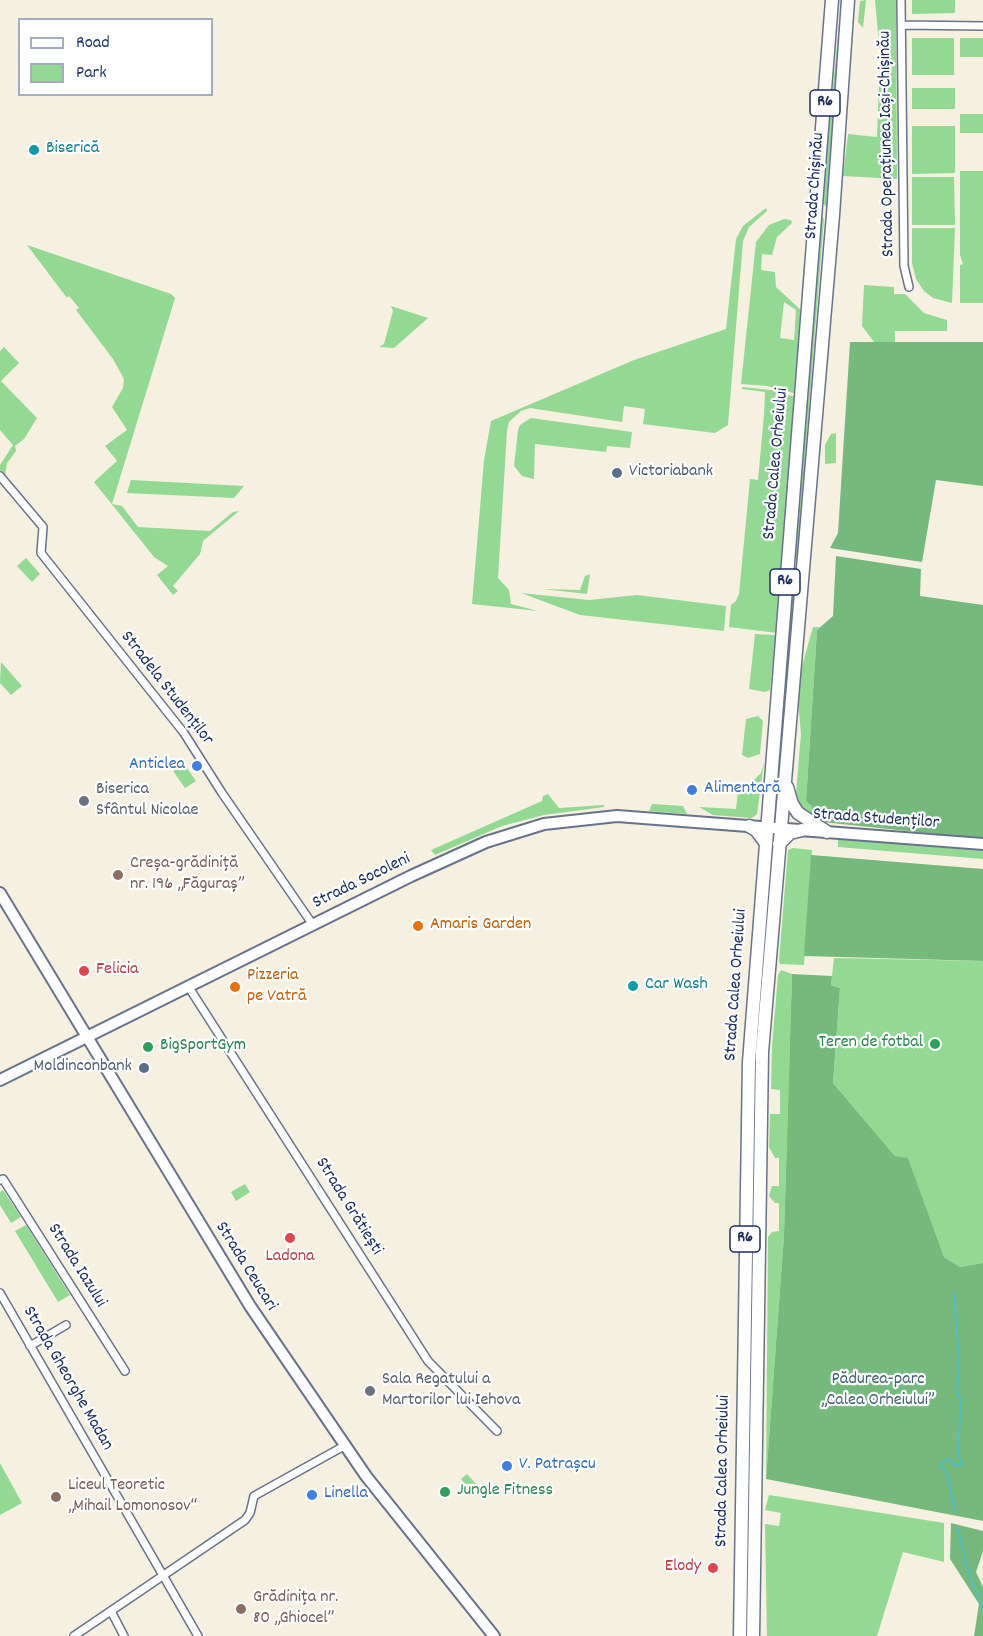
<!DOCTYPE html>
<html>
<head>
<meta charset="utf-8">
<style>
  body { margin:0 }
  #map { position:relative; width:983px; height:1636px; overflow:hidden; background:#f5f0df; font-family:Dekko,sans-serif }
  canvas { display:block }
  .legend { position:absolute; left:18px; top:18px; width:195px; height:78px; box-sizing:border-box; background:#fff; border:2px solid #a4acbf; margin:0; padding:8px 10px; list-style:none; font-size:18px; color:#1b2f5e }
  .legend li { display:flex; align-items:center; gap:12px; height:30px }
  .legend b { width:30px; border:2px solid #a4acbf }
</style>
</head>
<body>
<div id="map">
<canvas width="983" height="1636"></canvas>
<ul class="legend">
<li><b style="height:8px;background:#fff"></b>Road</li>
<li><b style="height:16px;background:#93d993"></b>Park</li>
</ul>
</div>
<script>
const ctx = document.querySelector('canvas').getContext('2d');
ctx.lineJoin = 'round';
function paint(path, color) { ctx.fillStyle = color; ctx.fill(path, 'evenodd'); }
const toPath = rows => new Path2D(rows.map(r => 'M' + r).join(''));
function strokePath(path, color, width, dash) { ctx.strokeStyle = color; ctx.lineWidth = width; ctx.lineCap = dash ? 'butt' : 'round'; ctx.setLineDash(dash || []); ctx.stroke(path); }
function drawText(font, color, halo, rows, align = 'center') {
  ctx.font = font + ' Dekko,sans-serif'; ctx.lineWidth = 4.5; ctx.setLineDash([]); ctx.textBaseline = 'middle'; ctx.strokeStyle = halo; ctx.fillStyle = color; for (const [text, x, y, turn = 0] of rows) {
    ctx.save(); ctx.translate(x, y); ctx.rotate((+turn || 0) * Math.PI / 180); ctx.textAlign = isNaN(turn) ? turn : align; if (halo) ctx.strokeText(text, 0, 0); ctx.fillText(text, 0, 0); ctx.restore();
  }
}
paint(toPath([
  [866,0,863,28,858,22,860,1],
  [875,0,896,0,897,179,843,176,848,134,877,137,880,55],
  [912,0,955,0,955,13,912,14],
  [839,23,837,81,828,208,822,203],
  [912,38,954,38,954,75,912,75],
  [960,38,983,38,983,57,960,57],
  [912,88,955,88,955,109,912,109],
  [960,114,983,114,983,133,960,133],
  [912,126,955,126,955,173,912,174],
  [960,171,983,171,983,303,960,303,960,265,963,264,960,255],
  [912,177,954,177,955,225,912,225],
  [766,208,767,211,749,227,743,241,728,425,715,433,643,424,645,409,624,406,622,422,530,408,521,411,509,422,507,431,498,578,509,590,511,604,538,611,472,604,484,460,491,421,634,360,726,329,736,239,743,226],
  [821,215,824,219,797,560,794,558],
  [784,219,791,220,792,223,777,237,772,255,762,254,761,270,775,272,776,287,802,311,797,394,767,386,741,384,756,242,769,225],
  [784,302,796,310,794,340,780,338],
  [912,228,955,228,952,303,933,298,924,291,916,279,912,263],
  [27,245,171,294,175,298,112,504,122,506,138,527,210,531,233,512,239,511,203,541,200,554,173,586,178,591,173,595,157,575,168,566,154,557,94,482,117,461,105,446,127,430,112,407,123,388,124,379,113,359,76,310,79,308,69,296,67,298],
  [864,285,894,287,894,294,905,294,924,313,947,320,947,331,895,331,895,342,874,342,862,326],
  [391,306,428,318,394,348,379,347,384,344,393,311],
  [4,347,19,363,1,381,37,418,24,439,15,446,16,451,7,463,5,475,0,470,0,465,13,445,0,430,0,351],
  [742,387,771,390,796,397,777,633,729,627,731,605,736,601,739,594,750,479,758,480,764,415,765,392,742,389],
  [531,418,632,432,630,448,607,446,606,452,535,444,534,479,522,476,514,466,518,430,520,425],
  [836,433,836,463,825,464,825,445,831,434],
  [131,480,244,486,234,498,127,493],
  [26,558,40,574,32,582,17,566],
  [590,574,587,594,543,589,580,590,585,576],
  [792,585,794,587,773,817],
  [521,593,589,600,637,595,726,606,724,631,580,615],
  [813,627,820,627,817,630,806,801,812,807,813,821,802,809,796,794,801,734,798,701,800,673],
  [755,634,776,635,770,690,765,692,749,689],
  [1,662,22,686,11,695,0,683],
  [758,716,763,721,760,754,748,758,742,755,746,719],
  [764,762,757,814,752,818,713,815,699,807,736,809,739,783,750,783,755,779,761,773],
  [184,764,196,781,185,788,173,771],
  [548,794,559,808,604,805,604,807,544,815,502,826,435,855,431,850,542,801,543,796],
  [652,804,683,806,687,814,649,811],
  [838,839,983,851,983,859,838,847],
  [793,848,812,850,804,965,780,964,779,960,788,850],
  [834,958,983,961,983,1263,960,1267,944,1257,908,1159,895,1156,833,1083,840,988,831,985],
  [781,970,792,974,784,1235,766,1479,768,1237,772,1232,779,1231,779,1203,775,1203,769,1196,772,1186,779,1186,779,1158,775,1158,769,1147,770,1114,780,1114,780,1090,771,1089,772,1046,778,975],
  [245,1184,250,1192,236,1201,231,1192],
  [3,1190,21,1217,11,1223,0,1205,0,1192],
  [752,1210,748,1575,746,1575],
  [26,1225,70,1295,58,1302,15,1231],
  [0,1463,22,1503,0,1515],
  [467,1474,478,1486,471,1492,461,1479],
  [769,1495,944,1523,944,1562,903,1552,877,1636,767,1636,765,1524,779,1526,781,1513,765,1510]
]), '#93d993');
paint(toPath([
  [850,342,983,342,983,486,936,480,922,562,830,548,838,533],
  [836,556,921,569,920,596,983,605,983,839,813,821,812,807,806,801,817,630,833,616],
  [811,855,983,869,983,961,804,956],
  [792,974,832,976,831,985,840,988,833,1083,895,1156,908,1158,944,1257,960,1267,983,1263,983,1521,766,1479,784,1235],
  [951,1523,983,1531,983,1551,976,1572,983,1587,983,1636,974,1636,979,1604,950,1559]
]), '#76b97d');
strokePath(toPath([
  [954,1293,959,1364,957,1393,961,1400,958,1453,962,1465,955,1465,948,1459,940,1464,947,1474,955,1512],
  [958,1529,967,1567,983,1610]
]), '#51c0c7', 2);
const street = toPath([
  [901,0,904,266,909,287],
  [902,25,983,26],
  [0,476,43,527,41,553,184,733,222,793,313,925],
  [188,986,428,1361,497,1431],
  [0,1180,3,1179,125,1371],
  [0,1293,198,1636],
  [30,1346,66,1325],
  [111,1611,124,1636],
  [74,1636,245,1520,250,1513,254,1496,344,1446]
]);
const secondary = toPath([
  [0,893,250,1306,366,1476,494,1636],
  [0,1080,411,876,486,842,544,824,617,816,983,844]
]);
const highway = toPath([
  [787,787,792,804,798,813,827,832],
  [749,826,756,830,765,842],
  [779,844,790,833,802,830],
  [740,1636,749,1062,832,0],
  [753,1636,762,1052,833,215,848,0]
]);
strokePath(street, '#67738b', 10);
strokePath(secondary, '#67738b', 14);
strokePath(highway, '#67738b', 15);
strokePath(street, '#fff', 7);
strokePath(secondary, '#fff', 10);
strokePath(highway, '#fff', 12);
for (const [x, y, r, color] of [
  [34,150,6,"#0f9aa8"],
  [617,473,6,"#5c6f8a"],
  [197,766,6,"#3f7fe0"],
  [692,790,6,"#3f7fe0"],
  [84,801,6,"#6b7280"],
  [118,875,6,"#8d6e63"],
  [418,926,6,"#e8710a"],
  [84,971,6,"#e0444e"],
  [633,986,6,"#0f9aa8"],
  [235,987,6,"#e8710a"],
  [935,1044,6,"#2e9e5b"],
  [148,1047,6,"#2e9e5b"],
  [144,1068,6,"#5c6f8a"],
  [290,1238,6,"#e0444e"],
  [370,1391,6,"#6b7280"],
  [507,1466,6,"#3f7fe0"],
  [445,1492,6,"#2e9e5b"],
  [312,1495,6,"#3f7fe0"],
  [56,1497,6,"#8d6e63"],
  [713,1568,6,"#e0444e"],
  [241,1609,6,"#8d6e63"]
]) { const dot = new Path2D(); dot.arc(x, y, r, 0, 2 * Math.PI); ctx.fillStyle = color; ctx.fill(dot); strokePath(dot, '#fff', 2); }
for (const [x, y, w] of [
  [825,103,30],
  [785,582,30],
  [745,1239,30]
]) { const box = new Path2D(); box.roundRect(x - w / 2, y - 13, w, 26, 4.5); ctx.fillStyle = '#fff'; ctx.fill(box); strokePath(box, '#1b2f5e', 1.5); }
drawText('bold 16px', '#1b2f5e', null, [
  ["R6",825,103],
  ["R6",785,582],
  ["R6",745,1239]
]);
drawText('18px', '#1b2f5e', '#fff', [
  ["Strada Operațiunea Iași-Chișinău",888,144,-91],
  ["Strada Chișinău",816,186,-86],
  ["Strada Calea Orheiului",777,464,-85],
  ["Stradela Studenților",166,689,52],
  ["Strada Studenților",876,820,4],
  ["Strada Socoleni",362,882,-26],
  ["Strada Calea Orheiului",737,985,-86],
  ["Strada Grătiești",348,1207,58],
  ["Strada Iazului",76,1266,58],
  ["Strada Ceucari",245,1267,58],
  ["Strada Gheorghe Madan",67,1379,60],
  ["Strada Calea Orheiului",724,1471,-89]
]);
drawText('18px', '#0d838f', '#fff', [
  ["Biserică",46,150],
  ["Car Wash",645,986]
], 'left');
drawText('18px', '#4e5e75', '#fff', [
  ["Victoriabank",629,473],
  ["Moldinconbank",132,1068,"right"]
], 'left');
drawText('18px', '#366cbe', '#fff', [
  ["Anticlea",185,766,"right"],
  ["Alimentară",704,790],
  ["V. Patrașcu",519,1466],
  ["Linella",324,1495]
], 'left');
drawText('18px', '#5b616d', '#fff', [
  ["Biserica",96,791],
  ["Sfântul Nicolae",96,812],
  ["Sala Regatului a",382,1381],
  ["Martorilor lui Iehova",382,1402]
], 'left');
drawText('18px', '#785e54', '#fff', [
  ["Creșa-grădiniță",130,865],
  ["nr. 196 „Făguraș”",130,886],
  ["Liceul Teoretic",68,1487],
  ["„Mihail Lomonosov“",68,1508],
  ["Grădinița nr.",253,1599],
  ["80 „Ghiocel”",253,1620]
], 'left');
drawText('18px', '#c56008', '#fff', [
  ["Amaris Garden",430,926],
  ["Pizzeria",247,977],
  ["pe Vatră",247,998]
], 'left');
drawText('18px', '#be3a42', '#fff', [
  ["Felicia",96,971],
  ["Ladona",290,1258,"center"],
  ["Elody",701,1568,"right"]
], 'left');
drawText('18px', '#27864d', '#fff', [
  ["Teren de fotbal",923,1044,"right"],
  ["BigSportGym",160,1047],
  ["Jungle Fitness",457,1492]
], 'left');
drawText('18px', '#3f626e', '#fff', [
  ["Pădurea-parc",878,1381],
  ["„Calea Orheiului”",878,1402]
]);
</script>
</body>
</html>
